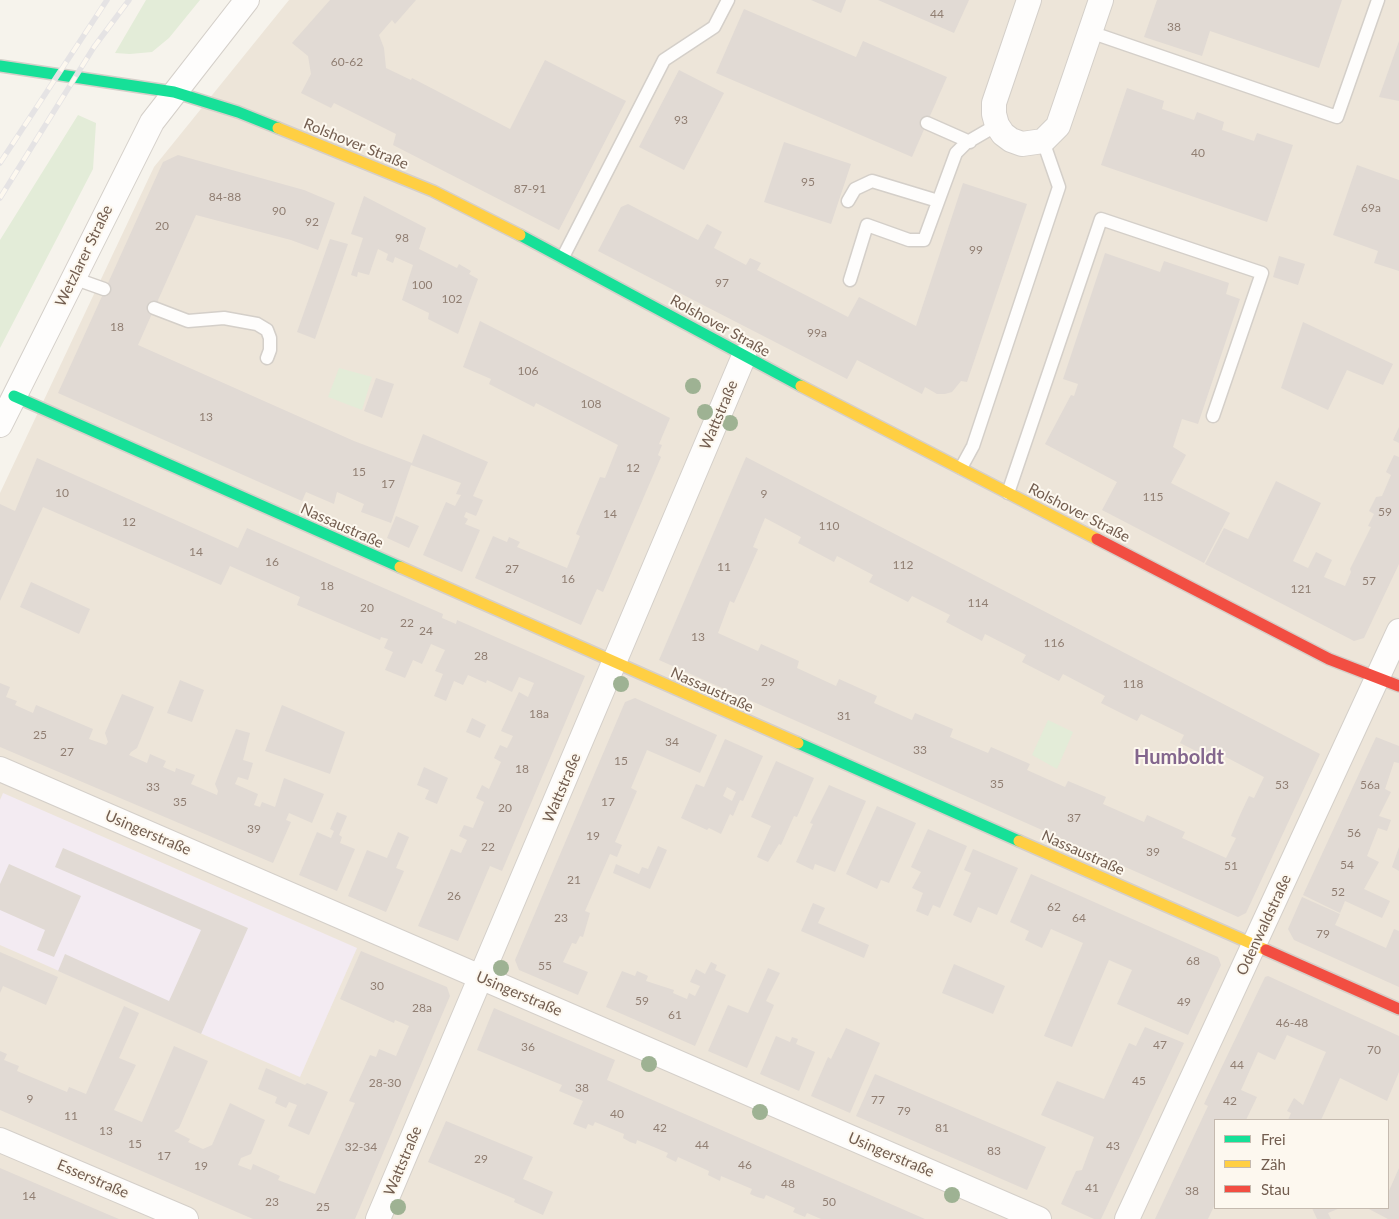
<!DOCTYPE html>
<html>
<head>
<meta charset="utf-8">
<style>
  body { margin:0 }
  #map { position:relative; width:1399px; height:1219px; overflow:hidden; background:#f6f3ec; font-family:Lato,sans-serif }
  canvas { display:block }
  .legend { position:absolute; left:1214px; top:1119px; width:175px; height:90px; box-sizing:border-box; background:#fdf8ef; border:1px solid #c5baaf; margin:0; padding:6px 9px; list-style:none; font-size:15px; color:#725d4f }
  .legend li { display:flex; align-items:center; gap:10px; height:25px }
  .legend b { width:25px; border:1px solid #c5baaf }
</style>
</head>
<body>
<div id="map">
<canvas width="1399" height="1219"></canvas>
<ul class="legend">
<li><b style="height:6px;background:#16e098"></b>Frei</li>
<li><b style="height:6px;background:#ffcf43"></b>Zäh</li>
<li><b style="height:6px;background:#f24e42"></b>Stau</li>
</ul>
</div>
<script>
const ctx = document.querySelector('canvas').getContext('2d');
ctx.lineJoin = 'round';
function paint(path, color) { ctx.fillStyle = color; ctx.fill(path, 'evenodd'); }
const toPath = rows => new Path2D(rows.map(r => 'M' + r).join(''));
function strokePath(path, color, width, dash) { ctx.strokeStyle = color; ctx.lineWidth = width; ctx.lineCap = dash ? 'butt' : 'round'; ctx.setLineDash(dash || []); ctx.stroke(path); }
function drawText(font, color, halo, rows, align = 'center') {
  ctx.font = font + ' Lato,sans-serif'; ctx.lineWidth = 4; ctx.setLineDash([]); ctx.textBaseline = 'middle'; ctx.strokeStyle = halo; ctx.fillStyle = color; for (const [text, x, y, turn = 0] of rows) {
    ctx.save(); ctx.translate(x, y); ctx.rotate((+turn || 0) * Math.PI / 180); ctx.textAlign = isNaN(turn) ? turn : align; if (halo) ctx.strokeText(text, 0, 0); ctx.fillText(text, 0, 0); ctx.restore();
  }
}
paint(toPath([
  [289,0,1399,0,1399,1219,0,1219,0,493,154,167],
  [1215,1120,1388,1120,1388,1208,1215,1208]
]), '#ede5d9');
paint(toPath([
  [3,793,357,948,300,1077,0,945,0,800]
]), '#f3ebf2');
paint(toPath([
  [146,0,200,0,169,38,152,52,130,54,115,53],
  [78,115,96,123,93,169,0,348,0,240],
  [339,368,372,377,362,410,328,397],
  [1048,720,1073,732,1057,769,1032,755]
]), '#e3ecd8');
paint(toPath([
  [330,0,416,0,395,24,392,20,379,35,384,48,386,68,411,80,412,78,510,129,545,60,626,101,559,230,393,145,396,134,334,103,331,108,301,93,311,74,308,56,292,43],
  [811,0,846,0,841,13],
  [878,0,969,0,954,33],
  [1157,0,1342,0,1319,68,1210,31,1202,56,1144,37],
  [744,9,856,57,863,41,947,77,912,157,716,73],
  [1399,41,1399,101,1379,97],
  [679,70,724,93,684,170,639,147],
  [1127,88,1164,101,1162,109,1194,120,1197,112,1224,122,1222,130,1254,141,1257,133,1293,145,1267,222,1101,165],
  [784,142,851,164,831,224,764,202],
  [178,155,304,190,335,203,318,250,291,240,196,215,138,345,354,441,412,463,423,434,488,462,473,496,483,500,476,516,466,512,464,517,468,519,465,524,480,530,462,572,423,555,446,502,455,506,461,495,456,494,461,483,411,465,391,523,361,512,364,504,337,492,334,504,306,492,302,501,58,393,163,162],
  [1357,165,1399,180,1399,271,1374,263,1378,251,1333,235],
  [963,183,1027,204,967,382,961,381,952,392,945,394,937,394,925,387,922,394,857,360,847,379,598,251,621,207,628,204,698,240,707,224,722,232,714,248,746,265,750,258,761,263,757,270,848,317,859,297,916,326],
  [364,196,426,228,419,249,457,268,459,264,471,271,469,274,478,279,458,334,428,319,429,313,402,300,413,265,395,257,393,263,386,260,388,254,378,249,369,275,358,272,357,277,351,275,363,238,351,234],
  [330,239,348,244,315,339,297,332],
  [1105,253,1160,272,1164,261,1229,283,1226,294,1240,299,1198,424,1182,419,1173,447,1186,455,1171,483,1230,513,1204,563,1102,510,1117,482,1045,444,1071,395,1074,396,1078,384,1063,379],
  [1279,256,1305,264,1298,285,1273,277],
  [480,321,670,418,659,444,662,445,658,455,661,457,603,592,597,589,581,625,475,578,493,536,507,542,509,537,520,542,517,547,567,568,580,536,576,534,600,477,605,478,618,445,536,403,534,407,489,384,491,379,463,367],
  [1303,322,1393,364,1383,385,1347,370,1328,410,1281,388],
  [376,378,394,384,382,418,364,411],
  [1399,427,1399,443,1393,440],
  [1394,455,1399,457,1399,564,1364,638,1354,641,1205,564,1224,528,1248,539,1276,481,1321,503,1293,561,1308,568,1316,552,1332,560,1324,577,1345,586,1351,572,1350,569,1371,527,1368,526,1374,514,1369,511,1376,497,1382,496,1391,475,1386,472],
  [746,457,1320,754,1246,913,1238,917,659,660],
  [765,518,801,537,798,543,834,562,837,556,873,575,869,582,908,602,912,596,950,615,946,622,982,641,985,634,1026,655,1022,662,1059,681,1063,674,1105,696,1101,703,1137,721,1141,714,1184,735,1180,743,1216,761,1220,754,1264,777,1254,798,1249,796,1240,815,1231,836,1236,838,1226,858,1182,838,1185,832,1147,815,1144,822,1103,804,1106,797,1068,781,1065,787,1027,770,1030,764,991,747,988,753,950,737,953,729,915,713,912,720,874,703,877,696,839,679,836,686,797,668,799,661,761,644,758,651,718,633,730,601,734,603,758,549,753,547],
  [37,458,238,548,247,528,443,614,442,618,456,624,457,620,585,676,502,871,490,866,458,941,418,926,451,849,461,853,467,840,459,836,464,825,473,828,484,802,476,798,482,785,489,789,501,762,494,758,500,745,507,748,513,736,501,731,519,692,528,697,534,683,519,677,512,692,487,680,486,683,468,675,463,685,454,681,446,701,434,696,443,674,435,671,445,650,431,644,422,664,413,660,405,678,385,670,393,652,384,648,388,639,381,637,380,640,297,605,300,597,230,566,221,585,43,507,0,601,0,504,15,511],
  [396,516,419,526,409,548,387,538],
  [31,582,90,609,79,634,20,607],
  [180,680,204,690,192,722,167,713],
  [0,683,10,687,6,697,17,701,15,705,33,713,36,705,93,729,89,739,106,745,108,742,105,733,122,694,154,707,137,748,131,752,129,755,147,763,150,754,166,761,163,767,175,772,176,768,195,775,191,784,217,795,218,791,215,784,236,729,250,733,243,760,253,763,248,780,238,777,235,784,258,794,254,805,260,807,262,802,275,807,284,778,324,794,312,823,289,813,286,820,291,822,273,863,0,747],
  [635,698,717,735,700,773,647,750,631,788,637,791,615,842,622,845,617,857,610,854,585,911,590,913,583,937,580,936,576,944,572,943,563,962,588,972,578,995,519,970,515,960,625,702],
  [282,705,345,732,330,774,265,751],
  [472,718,486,725,480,738,466,732],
  [1376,737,1399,746,1399,763,1394,762,1385,789,1391,792,1379,816,1391,820,1387,831,1378,828,1367,856,1379,862,1364,889,1390,901,1382,918,1345,901,1340,913,1303,895],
  [725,739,763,756,743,801,740,800,733,816,730,814,721,834,709,828,707,830,681,818,696,784,704,787],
  [727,787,736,792,732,801,723,796],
  [776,761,814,778,797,817,794,816,781,845,779,844,768,862,757,857,771,826,751,817],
  [424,767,448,778,437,804,425,799,429,790,417,785],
  [829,785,866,801,835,872,815,864,813,870,796,862,813,824,810,823],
  [877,806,916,823,889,883,881,880,877,889,846,874],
  [337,812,347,816,339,835,342,837,340,843,355,849,337,891,299,875,317,832,331,838,334,831,330,829],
  [928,829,967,846,940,908,933,905,928,916,916,911,923,893,912,888,921,872,911,867],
  [398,832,409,837,396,868,404,871,386,912,348,896,367,850,387,858],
  [658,846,667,850,650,889,613,873,616,864,639,874,642,867,648,869],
  [1399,847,1399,871,1392,867],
  [63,848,248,928,201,1034,58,971,65,954,169,1001,201,930,55,867],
  [973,849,1018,868,997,915,978,907,971,923,953,915,971,873,964,870],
  [9,864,81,896,54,957,37,950,45,930,0,910,0,884],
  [1031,874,1218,957,1221,965,1188,1035,1117,1004,1132,970,1109,960,1072,1047,1044,1036,1083,943,1051,929,1042,948,1025,940,1029,931,1010,922],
  [1302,897,1340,914,1335,925,1386,948,1394,929,1399,931,1399,987,1294,940,1288,929],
  [813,903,825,908,818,923,869,945,864,958,801,931],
  [361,951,447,987,450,996,355,1219,253,1219,0,1110,0,1051,7,1054,4,1060,19,1066,17,1071,67,1092,69,1087,86,1094,124,1006,139,1013,119,1058,136,1065,114,1110,142,1122,174,1046,208,1061,179,1128,174,1131,190,1139,188,1142,203,1149,212,1145,230,1103,265,1120,251,1154,241,1158,238,1165,251,1170,253,1164,280,1176,278,1180,315,1194,355,1103,349,1101,370,1055,376,1057,379,1049,396,1056,409,1026,395,1020,394,1023,340,999],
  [0,952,58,977,46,1005,3,986,0,993],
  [711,962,717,965,715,970,726,975,695,1046,606,1007,622,971,635,976,637,971,644,974,648,976,646,981,674,990,673,993,687,999,689,993,695,996,700,986,690,982,696,969,705,974],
  [954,964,1005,986,993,1014,942,993],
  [768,968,780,973,766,1001,774,1005,747,1068,708,1051,728,1005,748,1013],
  [1268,976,1399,1036,1399,1072,1387,1101,1340,1078,1321,1120,1288,1120,1291,1113,1287,1111,1294,1098,1303,1105,1326,1052,1287,1035,1275,1060,1258,1052,1241,1090,1257,1097,1246,1120,1215,1120,1215,1204,1208,1219,1155,1219,1208,1106,1204,1104,1265,977],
  [494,1008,615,1060,607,1080,925,1219,821,1219,807,1213,805,1217,793,1212,795,1208,766,1195,764,1199,757,1197,750,1194,752,1189,721,1176,720,1181,708,1175,709,1171,678,1157,676,1162,666,1157,668,1153,637,1140,636,1144,630,1142,623,1138,624,1134,595,1122,593,1126,588,1124,586,1129,573,1124,583,1101,559,1091,562,1085,477,1050],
  [1145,1027,1184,1043,1101,1219,1094,1219,1061,1204,1076,1171,1082,1170,1094,1137,1041,1115,1057,1081,1104,1099,1129,1043,1136,1046],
  [846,1028,880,1043,850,1113,811,1096,828,1057,831,1059],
  [776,1036,790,1042,792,1037,798,1039,796,1044,815,1052,799,1091,760,1074],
  [266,1068,305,1085,307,1083,328,1092,309,1135,288,1126,297,1105,289,1102,286,1108,275,1103,277,1097,258,1089],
  [875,1074,1046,1147,1027,1190,856,1116],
  [446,1121,533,1157,523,1179,553,1192,543,1215,514,1202,515,1199,428,1162],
  [0,1168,107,1214,119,1219,0,1219],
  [1399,1168,1399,1219,1388,1219,1367,1208,1388,1208,1388,1193],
  [1312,1208,1340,1208,1328,1213,1331,1219,1317,1219]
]), '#e1dad4');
const lane = toPath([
  [1090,32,1337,117,1378,0],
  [927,123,970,142],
  [848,201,855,189,872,181,938,201],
  [563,257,664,60,714,27,728,0],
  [73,278,104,289],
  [850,280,867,225,909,240,924,240,956,153,966,143,997,125],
  [154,308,188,321,224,318,257,324,267,330,270,338,270,350,267,358],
  [961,468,973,446,1059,187,1043,141],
  [1008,493,1101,219,1262,273,1213,416]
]);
const street = toPath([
  [1029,0,994,103,994,114,997,125,1003,134,1011,140,1022,144,1043,141,1058,126,1101,0],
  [0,425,152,122,247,0],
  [0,769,1039,1219],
  [0,1140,186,1219],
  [378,1219,744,356],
  [1127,1219,1399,631]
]);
const fast = toPath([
  [0,66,174,92,238,112,278,128],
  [520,235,801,386],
  [14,396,400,567],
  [798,743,1019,841]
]);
const slow = toPath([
  [278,128,433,191,520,235],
  [801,386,1097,539],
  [400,567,798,743],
  [1019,841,1266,950]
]);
const jam = toPath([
  [1097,539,1329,659,1399,686],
  [1266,950,1399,1009]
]);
strokePath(lane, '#d4cfc9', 15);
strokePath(street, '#d4cfc9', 26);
strokePath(fast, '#d5cfc9', 14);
strokePath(slow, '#d5cfc9', 14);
strokePath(jam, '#d5cfc9', 14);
strokePath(lane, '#fefdfc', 12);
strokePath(street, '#fefdfc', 24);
strokePath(fast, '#16e098', 11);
strokePath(slow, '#ffcf43', 11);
strokePath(jam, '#f24e42', 11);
const rail = toPath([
  [0,163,107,0],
  [0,198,94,47,129,0]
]);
strokePath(rail, '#e5e3e4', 5.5);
strokePath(rail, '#fdf8ef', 4, [11]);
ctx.fillStyle = '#9eb293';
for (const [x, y] of [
  [693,386],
  [705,412],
  [730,423],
  [621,684],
  [501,968],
  [649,1064],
  [760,1112],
  [952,1195],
  [398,1207]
]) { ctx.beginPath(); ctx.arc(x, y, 8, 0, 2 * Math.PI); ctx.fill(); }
drawText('12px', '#907e72', null, [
  ["44",937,14],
  ["38",1174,27],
  ["60-62",347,62],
  ["93",681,120],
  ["40",1198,153],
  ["95",808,182],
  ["87-91",530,189],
  ["84-88",225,197],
  ["69a",1371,208],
  ["90",279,211],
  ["92",312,222],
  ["20",162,226],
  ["98",402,238],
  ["99",976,250],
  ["97",722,283],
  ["100",422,285],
  ["102",452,299],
  ["18",117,327],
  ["99a",817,333],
  ["106",528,371],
  ["108",591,404],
  ["13",206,417],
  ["12",633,468],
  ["15",359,472],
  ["17",388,484],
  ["10",62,493],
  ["9",764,494],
  ["115",1153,497],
  ["59",1385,512],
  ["14",610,514],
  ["12",129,522],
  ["110",829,526],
  ["14",196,552],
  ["16",272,562],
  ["112",903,565],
  ["11",724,567],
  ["27",512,569],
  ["16",568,579],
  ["57",1369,581],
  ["18",327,586],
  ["121",1301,589],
  ["114",978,603],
  ["20",367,608],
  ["22",407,623],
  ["24",426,631],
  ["13",698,637],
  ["116",1054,643],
  ["28",481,656],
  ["29",768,682],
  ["118",1133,684],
  ["18a",539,714],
  ["31",844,716],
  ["25",40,735],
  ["34",672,742],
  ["33",920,750],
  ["27",67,752],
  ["15",621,761],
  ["18",522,769],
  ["35",997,784],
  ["53",1282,785],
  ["56a",1370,785],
  ["33",153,787],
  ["35",180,802],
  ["17",608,802],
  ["20",505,808],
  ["37",1074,818],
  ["39",254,829],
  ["56",1354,833],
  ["19",593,836],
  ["22",488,847],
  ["39",1153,852],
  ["54",1347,865],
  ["51",1231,866],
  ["21",574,880],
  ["52",1338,892],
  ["26",454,896],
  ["62",1054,907],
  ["23",561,918],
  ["64",1079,918],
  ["79",1323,934],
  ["68",1193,961],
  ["55",545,966],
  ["30",377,986],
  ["59",642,1001],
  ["49",1184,1002],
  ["28a",422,1008],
  ["61",675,1015],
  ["46-48",1292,1023],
  ["47",1160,1045],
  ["36",528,1047],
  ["70",1374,1050],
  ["44",1237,1065],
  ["45",1139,1081],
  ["28-30",385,1083],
  ["38",582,1088],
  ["9",30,1099],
  ["77",878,1100],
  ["42",1230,1101],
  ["79",904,1111],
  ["40",617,1114],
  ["11",71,1116],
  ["42",660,1128],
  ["81",942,1128],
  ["13",106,1131],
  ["15",135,1144],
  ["44",702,1145],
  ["43",1113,1146],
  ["32-34",361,1147],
  ["83",994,1151],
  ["17",164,1156],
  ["29",481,1159],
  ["46",745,1165],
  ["19",201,1166],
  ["48",788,1184],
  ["41",1092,1188],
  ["38",1192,1191],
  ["14",29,1196],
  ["23",272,1202],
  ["50",829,1202],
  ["25",323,1207]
]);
drawText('15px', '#725d4f', '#fdf8ef', [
  ["Rolshover Straße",356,144,22],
  ["Wetzlarer Straße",84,256,-64],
  ["Rolshover Straße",720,326,29],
  ["Wattstraße",719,415,-67],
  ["Rolshover Straße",1079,513,27],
  ["Nassaustraße",342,526,24],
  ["Nassaustraße",712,690,24],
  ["Wattstraße",562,788,-67],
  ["Usingerstraße",148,833,23],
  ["Nassaustraße",1083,853,24],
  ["Odenwaldstraße",1264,925,-65],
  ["Usingerstraße",519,994,23],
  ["Usingerstraße",891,1155,23],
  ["Wattstraße",403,1161,-67],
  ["Esserstraße",93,1179,23]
]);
drawText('bold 20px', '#83668d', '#fdf8ef', [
  ["Humboldt",1179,758]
]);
</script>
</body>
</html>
